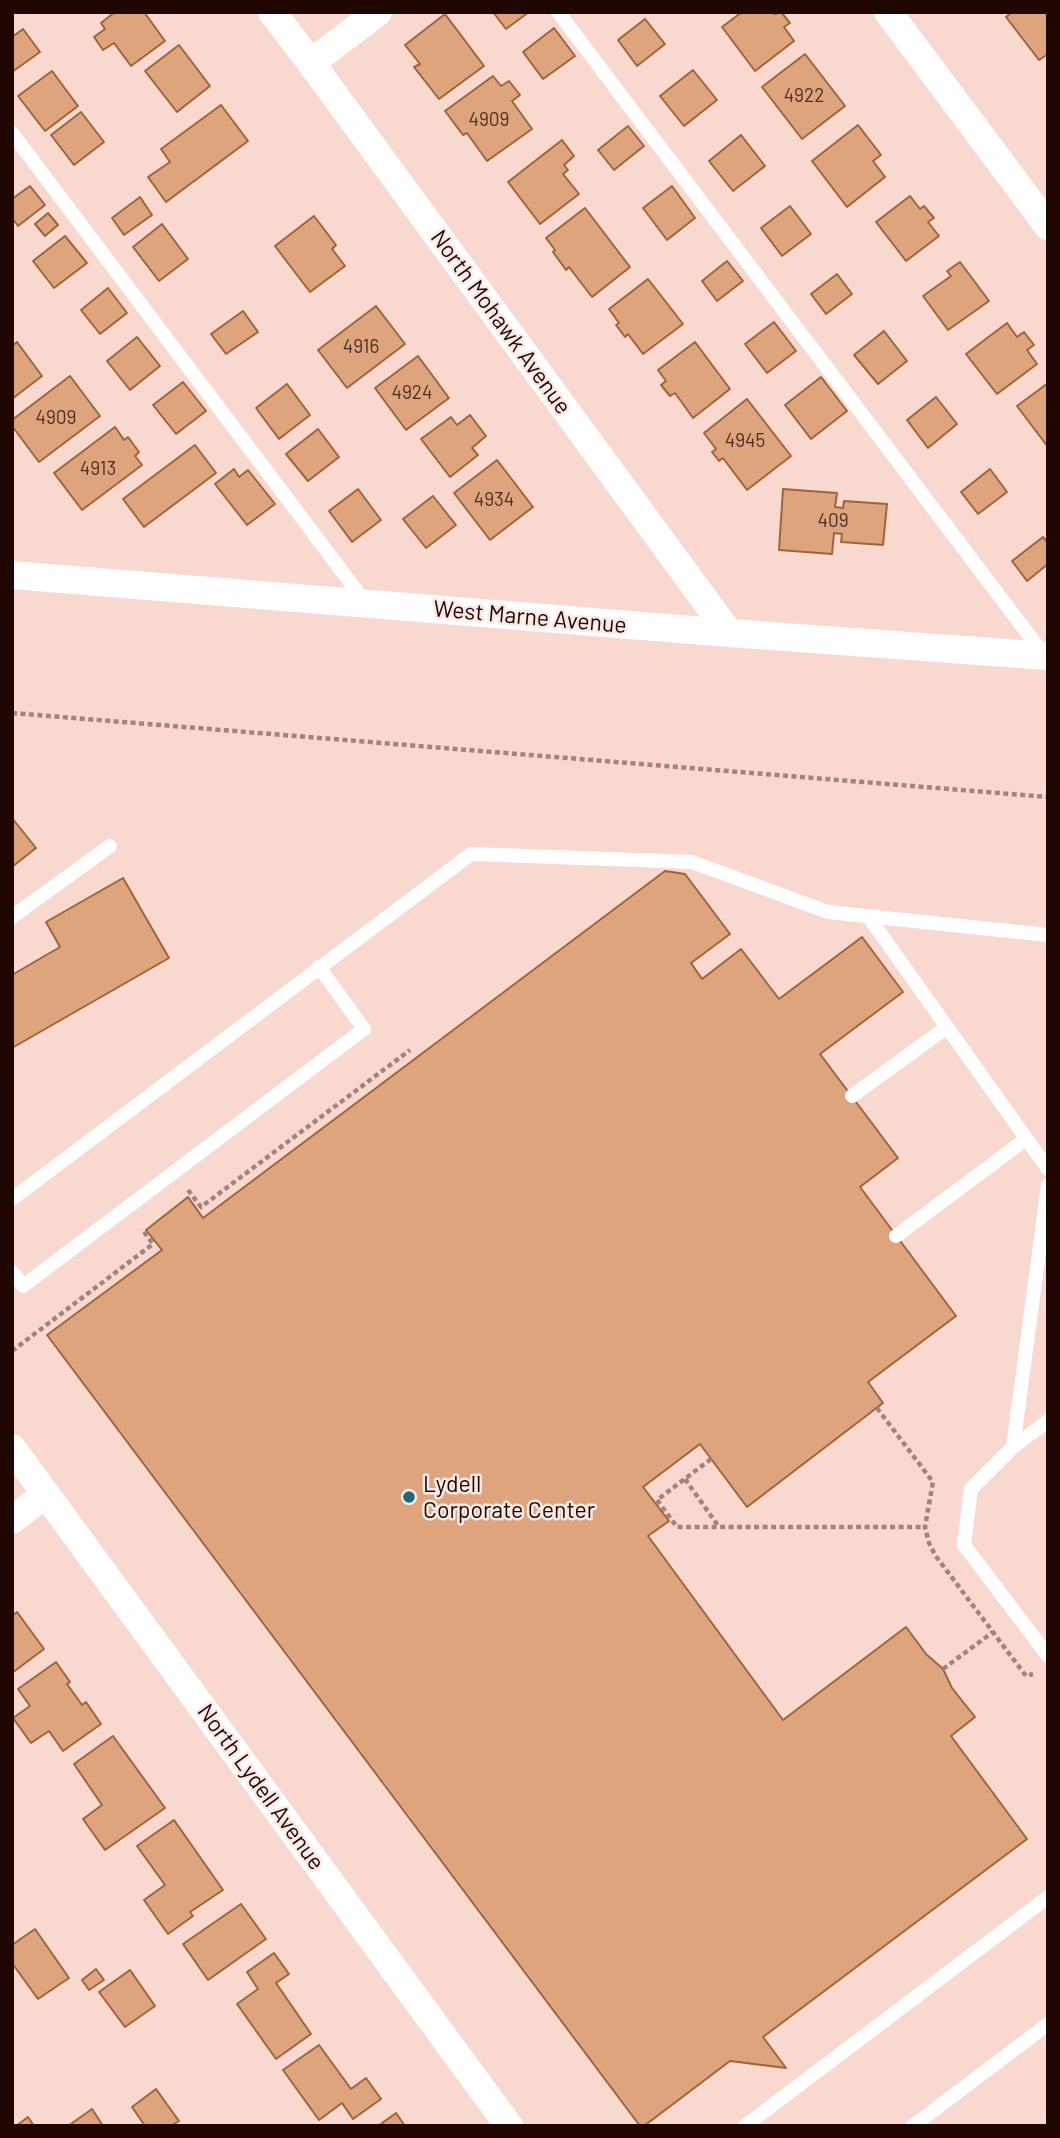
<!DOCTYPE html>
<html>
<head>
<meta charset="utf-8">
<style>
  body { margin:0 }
  #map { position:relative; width:1060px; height:2138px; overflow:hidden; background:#f9d8d0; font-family:Barlow,sans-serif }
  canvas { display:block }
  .frame { position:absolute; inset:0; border:14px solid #210703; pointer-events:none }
</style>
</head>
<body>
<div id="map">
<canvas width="1060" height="2138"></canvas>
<div class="frame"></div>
</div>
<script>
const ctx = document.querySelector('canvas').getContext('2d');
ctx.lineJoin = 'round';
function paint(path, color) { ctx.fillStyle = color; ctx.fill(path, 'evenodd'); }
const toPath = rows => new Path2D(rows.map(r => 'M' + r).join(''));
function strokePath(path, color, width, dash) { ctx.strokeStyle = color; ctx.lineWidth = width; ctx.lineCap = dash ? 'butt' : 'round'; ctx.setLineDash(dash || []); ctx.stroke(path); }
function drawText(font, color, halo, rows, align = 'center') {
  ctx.font = font + ' Barlow,sans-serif'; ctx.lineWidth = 5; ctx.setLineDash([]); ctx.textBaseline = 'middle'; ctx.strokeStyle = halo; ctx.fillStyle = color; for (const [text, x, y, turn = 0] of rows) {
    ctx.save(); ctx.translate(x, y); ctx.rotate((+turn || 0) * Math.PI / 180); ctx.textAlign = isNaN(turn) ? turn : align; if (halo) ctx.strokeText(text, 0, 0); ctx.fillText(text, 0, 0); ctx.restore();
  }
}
const building = toPath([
  [115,12,144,12,165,41,131,66,114,43,103,50,94,37,105,29,101,23,115,12],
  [493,12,529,12,506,29,493,12],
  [742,12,774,12,775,14,781,12,790,23,784,27,794,41,755,71,722,27,742,12],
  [1012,12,1048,12,1048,54,1039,60,1006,17,1012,12],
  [445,14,484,66,439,99,414,67,420,64,405,45,445,14],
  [645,19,665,44,637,66,618,40,645,19],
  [554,28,575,56,543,79,523,52,554,28],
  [23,29,40,52,12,72,12,37,23,29],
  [179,45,210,86,177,112,145,71,179,45],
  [805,54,845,106,802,139,762,87,805,54],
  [693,70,717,100,684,126,660,96,693,70],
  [52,71,78,106,45,131,18,96,52,71],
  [493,76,501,86,509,81,520,95,512,101,532,129,487,161,467,133,463,135,445,111,493,76],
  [221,105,248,141,166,202,148,177,170,162,161,149,221,105],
  [81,112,104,142,74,165,51,135,81,112],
  [858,125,881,155,873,161,885,177,847,207,812,161,858,125],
  [628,126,644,146,614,170,598,150,628,126],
  [741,135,765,166,733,191,709,161,741,135],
  [562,140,574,156,564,165,568,170,563,174,579,194,540,224,508,182,562,140],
  [30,186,45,205,18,226,12,218,12,199,30,186],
  [672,186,695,218,667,240,643,208,672,186],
  [910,196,920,209,924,206,934,218,928,222,939,236,906,261,876,222,910,196],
  [140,197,152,215,124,235,112,218,140,197],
  [790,206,811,234,782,256,761,228,790,206],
  [585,208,630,267,592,297,569,267,566,270,553,252,555,250,546,238,585,208],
  [48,213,58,225,45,236,35,224,48,213],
  [314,216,336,245,332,249,345,266,310,292,275,246,314,216],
  [162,224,188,259,159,281,133,247,162,224],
  [65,236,87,263,54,288,33,261,65,236],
  [727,261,743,281,717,301,702,281,727,261],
  [960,262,989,301,948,330,923,296,951,276,947,271,960,262],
  [837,274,852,294,826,314,811,294,837,274],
  [648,279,683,324,643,354,628,334,625,337,616,325,619,323,609,309,648,279],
  [108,288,127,313,100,334,81,310,108,288],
  [376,306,405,344,347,388,318,350,376,306],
  [243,311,258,332,226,354,211,334,243,311],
  [774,322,796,351,767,373,745,344,774,322],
  [1007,323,1017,337,1024,332,1034,345,1027,350,1037,364,997,394,966,354,1007,323],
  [884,331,907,361,878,384,854,355,884,331],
  [137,337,160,366,130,390,107,361,137,337],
  [17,342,42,376,12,399,12,346,17,342],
  [695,342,730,389,693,418,675,393,670,396,661,385,666,381,658,370,695,342],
  [418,356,449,398,406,430,375,388,418,356],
  [70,376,100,416,39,462,12,426,12,420,70,376],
  [821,377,847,411,811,439,785,405,821,377],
  [183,382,206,411,176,434,153,405,183,382],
  [1048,383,1048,447,1017,406,1048,383],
  [287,384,310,415,279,439,256,408,287,384],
  [936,397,957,424,928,448,907,420,936,397],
  [747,399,791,456,747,490,723,458,719,461,712,452,716,449,704,433,747,399],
  [470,415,486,436,472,448,478,455,450,477,421,439,451,417,457,425,470,415],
  [115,427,124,440,128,437,139,452,135,456,142,465,82,510,54,473,115,427],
  [318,429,339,457,308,481,286,454,318,429],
  [195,445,216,473,144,527,123,499,195,445],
  [497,460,533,507,490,540,454,493,497,460],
  [234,469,239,477,248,470,275,504,247,525,215,484,234,469],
  [990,469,1007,492,978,514,961,492,990,469],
  [358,489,381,520,352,542,329,511,358,489],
  [783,489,837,493,835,507,843,508,844,501,887,504,883,545,841,542,842,534,834,533,832,554,779,550,783,489],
  [433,496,456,525,426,548,403,519,433,496],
  [1043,537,1048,543,1048,564,1027,581,1012,561,1043,537],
  [12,818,36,848,12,867,12,818],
  [665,871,685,874,730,934,691,963,702,979,741,949,779,999,862,937,903,992,820,1054,898,1158,860,1187,956,1316,868,1382,883,1403,747,1507,700,1444,643,1487,669,1521,648,1536,783,1720,906,1627,926,1654,943,1669,952,1688,975,1717,951,1736,1027,1839,763,2037,786,2068,730,2061,644,2126,640,2126,47,1335,162,1250,146,1230,188,1197,203,1218,665,871],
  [123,878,169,958,12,1048,12,975,60,947,46,922,123,878],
  [17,1612,44,1649,12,1673,12,1616,17,1612],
  [56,1662,70,1682,67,1684,82,1705,86,1702,101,1724,63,1751,49,1731,31,1743,13,1718,30,1706,18,1689,56,1662],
  [113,1736,165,1808,105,1850,83,1819,102,1805,74,1764,113,1736],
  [174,1820,223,1890,190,1912,193,1916,168,1934,144,1900,165,1885,137,1846,174,1820],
  [241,1904,266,1939,208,1980,183,1944,241,1904],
  [35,1929,69,1978,38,1999,12,1963,12,1945,35,1929],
  [274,1953,289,1974,276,1983,311,2034,276,2059,237,2004,258,1989,247,1972,274,1953],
  [96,1969,104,1980,89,1990,82,1980,96,1969],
  [130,1970,155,2006,125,2027,99,1992,130,1970],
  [319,2045,351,2089,366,2078,381,2099,353,2119,342,2103,319,2120,283,2070,319,2045],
  [156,2089,179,2121,171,2126,145,2126,132,2107,156,2089],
  [92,2109,103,2126,68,2126,92,2109],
  [396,2113,405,2126,378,2126,396,2113],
  [28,2117,34,2126,16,2126,28,2117]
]);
paint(building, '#dea47e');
strokePath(building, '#a0643a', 2);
strokePath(toPath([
  [12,713,1048,797],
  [188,1190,201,1207,410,1050],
  [12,1351,153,1244,142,1229],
  [877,1408,933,1482,925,1527,929,1543,935,1555,1026,1676,1033,1674],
  [711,1459,657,1500,677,1527,925,1527],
  [685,1479,719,1527],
  [943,1669,993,1632]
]), '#a2847e', 4.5, [5, 3.5]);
strokePath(toPath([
  [558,12,1044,655],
  [12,133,365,602],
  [868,916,1048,1169],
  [12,917,110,846],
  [852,1096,947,1027],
  [1048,1185,1013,1447,971,1489,964,1545,1048,1656],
  [12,1199,471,854,692,862,828,912,1048,935],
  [896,1236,1026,1139],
  [12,1272,23,1286,364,1029,319,967],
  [1013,1447,1048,1421],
  [745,2126,1048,1897],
  [913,2126,1048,2024]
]), '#fff', 14);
strokePath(toPath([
  [272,12,311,63,729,633],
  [888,12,1048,226],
  [311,63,378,12],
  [12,575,729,633,1048,656],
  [12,1448,509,2126],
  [12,1520,46,1494]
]), '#fff', 28);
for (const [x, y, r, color] of [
  [409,1497,7,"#216877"]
]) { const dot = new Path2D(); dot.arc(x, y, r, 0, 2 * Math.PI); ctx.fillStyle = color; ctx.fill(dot); strokePath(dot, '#fae9e5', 2.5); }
drawText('19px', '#502e22', null, [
  ["4922",804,96],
  ["4909",489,120],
  ["4916",361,347],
  ["4924",412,393],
  ["4909",56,418],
  ["4945",745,441],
  ["4913",98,469],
  ["4934",494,500],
  ["409",833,521]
]);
drawText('23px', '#210703', '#fae9e5', [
  ["North Mohawk Avenue",501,322,54],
  ["West Marne Avenue",530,617,5],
  ["North Lydell Avenue",261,1787,54]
]);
drawText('23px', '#210703', '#fae9e5', [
  ["Lydell",423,1484],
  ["Corporate Center",423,1510]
], 'left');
</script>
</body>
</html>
